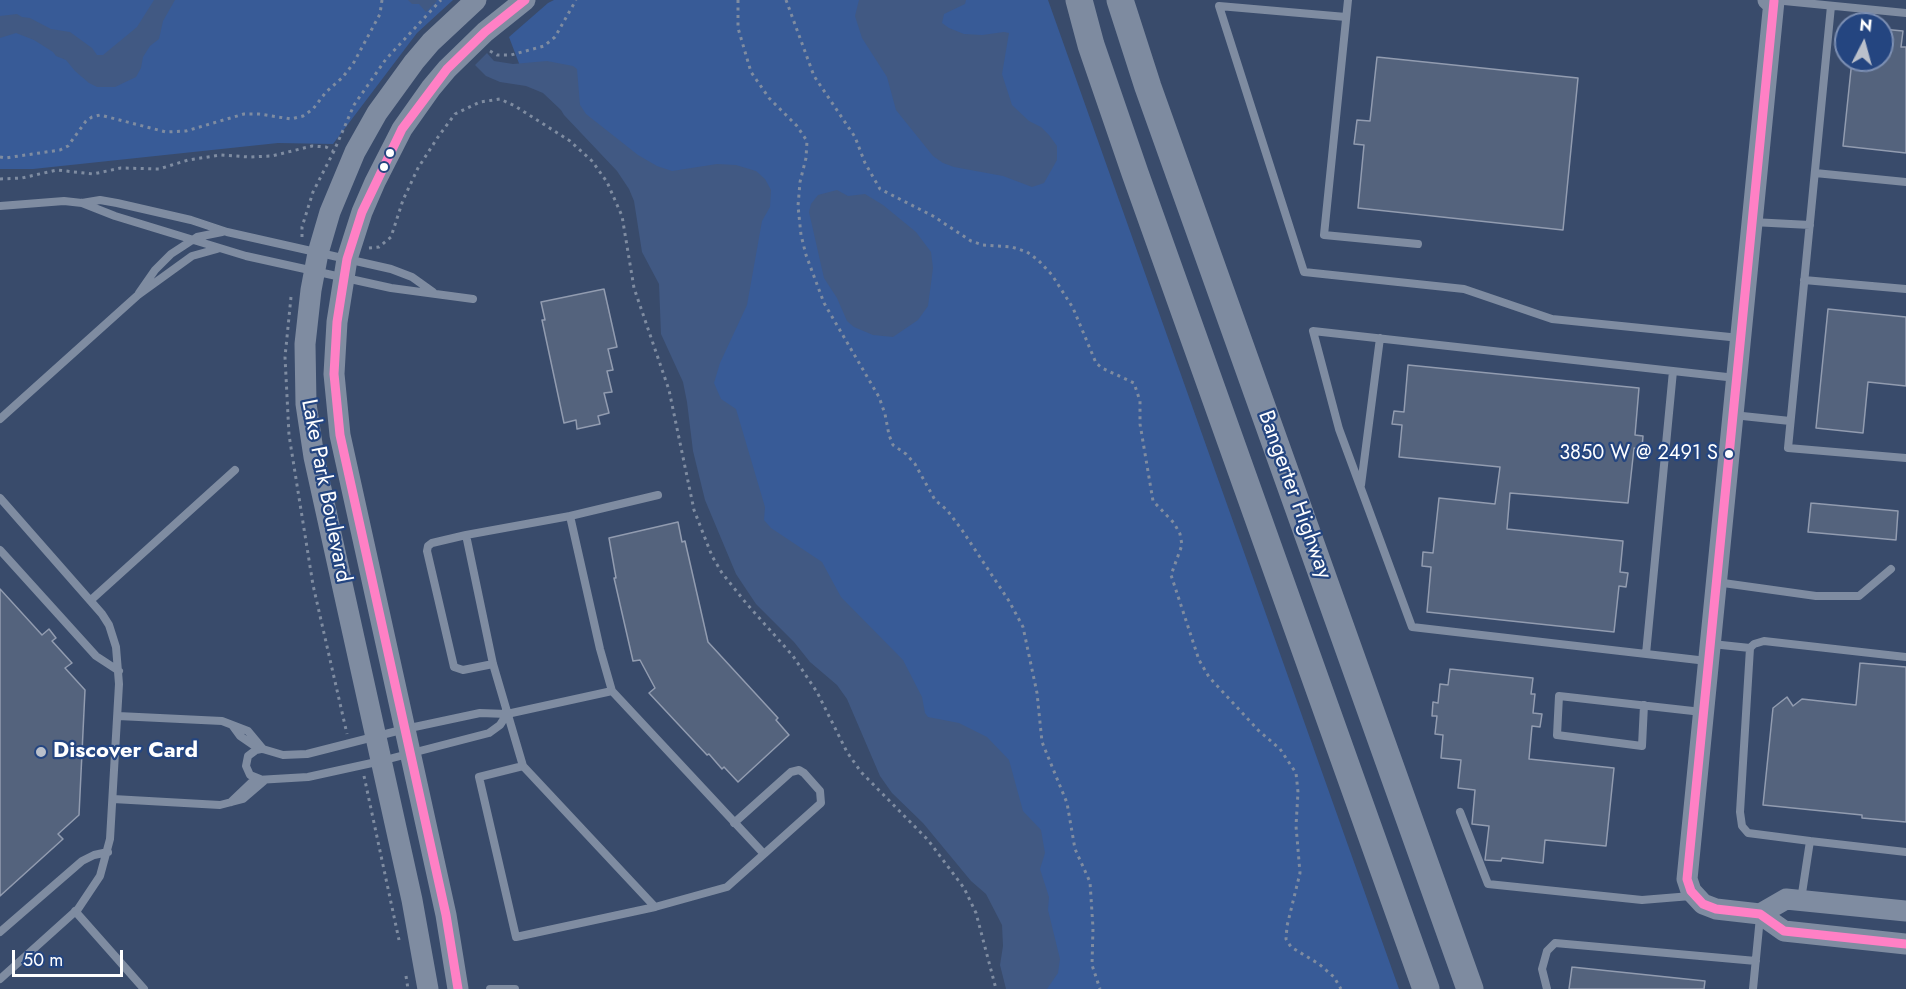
<!DOCTYPE html>
<html>
<head>
<meta charset="utf-8">
<style>
  body { margin:0 }
  #map { position:relative; width:1906px; height:989px; overflow:hidden; background:#394b6b; font-family:Jost,sans-serif }
  canvas { display:block }
  .north { position:absolute; left:1834px; top:12px; width:60px; height:60px; box-sizing:border-box; background:#244580; border:2px solid #7c8fb3; border-radius:50%; rotate:6deg; font-size:16px; font-weight:700; line-height:24px; text-align:center; color:#fff }
  .north::after { content:''; display:block; margin:auto; width:21px; height:27px; background:#bac0cb; clip-path:polygon(50% 0,100% 100%,50% 72%,0 100%) }
  .scale { position:absolute; left:12px; top:950px; width:111px; height:27px; box-sizing:border-box; border:3px solid #fff; border-top:0; padding-left:8px; font-size:18px; line-height:21px; white-space:nowrap; color:#fff; -webkit-text-stroke:4px #244580; paint-order:stroke }
</style>
</head>
<body>
<div id="map">
<canvas width="1906" height="989"></canvas>
<div class="north">N</div>
<div class="scale">50 m</div>
</div>
<script>
const ctx = document.querySelector('canvas').getContext('2d');
ctx.lineJoin = 'round';
function paint(path, color) { ctx.fillStyle = color; ctx.fill(path, 'evenodd'); }
const toPath = rows => new Path2D(rows.map(r => 'M' + r).join(''));
function strokePath(path, color, width, dash) { ctx.strokeStyle = color; ctx.lineWidth = width; ctx.lineCap = dash ? 'butt' : 'round'; ctx.setLineDash(dash || []); ctx.stroke(path); }
function drawText(font, color, halo, rows, align = 'center') {
  ctx.font = font + ' Jost,sans-serif'; ctx.lineWidth = 4.5; ctx.setLineDash([]); ctx.textBaseline = 'middle'; ctx.strokeStyle = halo; ctx.fillStyle = color; for (const [text, x, y, turn = 0] of rows) {
    ctx.save(); ctx.translate(x, y); ctx.rotate((+turn || 0) * Math.PI / 180); ctx.textAlign = isNaN(turn) ? turn : align; if (halo) ctx.strokeText(text, 0, 0); ctx.fillText(text, 0, 0); ctx.restore();
  }
}
paint(toPath([
  [0,0,453,0,417,33,333,144,278,143,33,169,0,169],
  [554,0,1048,0,1399,989,1037,989,998,887,749,543,639,173,520,66,509,37,548,3]
]), '#385b97');
paint(toPath([
  [154,0,175,0,163,21,159,39,150,46,143,57,141,68,136,77,115,87,97,87,89,83,75,71,66,60,56,56,53,52,34,40,16,33,0,38,0,16,17,14,22,17,30,18,51,29,70,32,92,48,97,55,103,55,137,27],
  [408,0,436,0,437,1,426,12,419,4,412,4],
  [859,0,966,0,965,4,944,14,942,23,949,28,964,34,982,35,1004,32,1009,33,1002,74,1012,105,1029,121,1041,127,1049,135,1057,146,1057,160,1044,183,1032,187,1003,176,954,167,943,163,933,156,896,110,887,77,862,38,855,16],
  [487,53,494,61,513,64,547,61,573,66,577,69,580,105,586,114,638,155,657,166,672,171,717,164,736,165,756,171,765,179,771,190,770,207,762,221,747,305,720,363,714,383,721,399,736,409,765,507,764,520,771,528,822,562,841,597,903,660,922,697,925,713,928,717,959,723,987,737,1009,760,1023,811,1041,830,1045,853,1040,869,1049,897,1048,910,1060,959,1058,973,1047,989,1006,989,1000,965,1003,946,1002,925,986,894,971,881,923,823,892,793,880,776,847,699,837,685,810,662,794,642,756,604,736,574,705,500,693,451,687,402,683,382,661,334,659,284,642,252,634,201,629,189,617,171,564,115,561,110,543,93,526,86,500,82,486,76,475,65],
  [837,190,848,196,865,194,883,205,916,232,931,252,933,268,928,306,918,320,893,337,873,335,854,327,847,321,837,298,824,278,809,212,811,204,818,195]
]), '#415983');
const building = toPath([
  [1882,29,1903,31,1901,47,1906,47,1906,153,1843,146,1852,60,1882,60,1882,29],
  [1377,57,1578,78,1563,230,1358,208,1364,145,1354,144,1357,120,1370,121,1377,57],
  [604,289,617,347,608,349,613,370,607,371,612,392,604,393,609,413,598,416,600,424,577,429,576,420,564,423,542,320,545,320,541,302,604,289],
  [1828,309,1906,317,1906,386,1868,382,1863,433,1816,428,1828,309],
  [1408,365,1639,388,1635,435,1643,436,1642,449,1634,448,1628,503,1510,493,1507,529,1623,541,1620,572,1628,573,1626,587,1619,586,1614,632,1427,612,1431,567,1422,566,1423,552,1433,553,1439,498,1495,504,1500,467,1399,457,1402,425,1392,424,1394,411,1404,412,1408,365],
  [1811,503,1898,511,1896,540,1808,532,1811,503],
  [678,522,682,542,685,541,708,642,778,718,776,720,789,735,738,782,724,767,722,769,709,754,707,755,649,693,655,688,640,660,633,661,614,578,616,578,609,538,678,522],
  [0,589,42,635,49,629,56,638,52,641,72,663,65,668,85,690,79,815,58,834,63,839,0,896,0,589],
  [1860,663,1906,667,1906,822,1862,818,1862,815,1763,805,1773,708,1787,697,1793,706,1802,699,1856,705,1860,663],
  [1450,669,1533,678,1531,694,1535,694,1533,713,1542,714,1540,727,1532,726,1529,759,1614,768,1606,846,1545,840,1543,863,1502,858,1501,861,1485,860,1489,826,1472,824,1475,790,1458,788,1461,760,1441,758,1443,735,1435,734,1437,716,1432,716,1433,702,1438,703,1440,684,1448,685,1450,669],
  [1572,967,1705,981,1704,989,1569,989,1572,967]
]);
paint(building, '#54637d');
strokePath(building, '#929cb0', 1.5);
strokePath(toPath([
  [738,0,738,28,751,72,769,98,797,126,807,141,806,158,800,182,798,206,801,235,806,255,824,303,879,397,885,414,889,435,893,445,906,454,915,464,935,500,947,510,962,530,1009,601,1023,627,1037,693,1042,742,1067,803,1075,849,1090,882,1093,928,1092,965,1100,989],
  [786,0,814,76,855,137,865,163,880,189,933,216,971,241,983,245,1012,247,1027,252,1038,260,1052,275,1073,308,1096,363,1102,368,1134,383,1140,401,1140,424,1153,501,1174,523,1180,534,1182,545,1171,575,1199,660,1209,677,1258,730,1280,749,1296,773,1298,792,1296,826,1300,873,1287,926,1286,939,1291,947,1319,964,1334,977,1341,989],
  [490,51,497,55,511,55,544,46,555,37,576,0],
  [0,157,5,158,60,150,68,146,86,121,92,117,100,115,166,132,186,131,244,114,259,114,291,119,303,116,313,109,326,92,342,78,353,64,380,14,382,0],
  [0,179,22,178,57,170,93,174,121,168,159,169,188,160,221,155,249,157,272,156,312,146,326,147,333,151],
  [302,237,302,227,313,192,334,151,354,105,386,59,441,0],
  [369,248,379,247,391,237,403,200,418,168,438,137,455,114,480,102,500,99,515,106,570,141,592,161,607,182,622,216,634,288,669,390,694,510,712,556,722,573,746,603,793,656,817,692,847,752,861,772,928,840,964,888,976,913,996,989],
  [291,297,285,357,289,435,313,585,347,734],
  [364,776,399,940],
  [406,976,408,989]
]), '#7f8ca1', 3, [3, 4.5]);
strokePath(toPath([
  [1348,0,1324,235,1418,244],
  [1774,0,1906,13],
  [1831,6,1788,448,1906,458],
  [1346,17,1219,6,1304,272,1464,289,1552,319,1740,338],
  [1815,173,1906,182],
  [82,203,115,216,246,256,391,288,473,299],
  [0,206,64,201,82,203,100,200,117,203,191,220,227,232,391,269,412,277,433,292],
  [1752,222,1810,225],
  [1804,280,1906,289],
  [139,293,155,270,171,254,197,237,222,232],
  [1733,415,1790,421],
  [0,419,138,295,192,256,217,249],
  [1361,485,1380,338],
  [0,498,102,614,109,625,116,647,119,684,110,839,100,876,78,909,0,979],
  [570,516,466,535,493,664,523,766,655,907,727,887,764,854,612,691,600,649,570,516,658,495],
  [466,535,432,543,428,546,427,551,454,667,463,670,493,664],
  [0,550,96,656,119,671],
  [1716,582,1816,596,1859,596,1891,569],
  [91,600,235,470],
  [1712,644,1750,648],
  [1646,654,1673,371],
  [1707,661,1412,627,1339,429,1313,331,1736,378],
  [1644,705,1642,746,1557,735,1559,696,1702,712],
  [118,716,222,721,248,731,263,749],
  [232,725,240,736,256,747,283,755,307,754,405,729,480,713,507,714,612,691],
  [523,766,479,777,516,937,655,907],
  [260,779,250,775,246,766,248,756,256,750,261,749],
  [113,799,220,805,243,799,264,781],
  [231,802,252,782,257,780,308,777,381,761,489,733,500,725,507,714],
  [1460,812,1488,884,1642,900,1691,896],
  [734,823,791,772,799,770,804,773,820,791,821,803,764,854],
  [1810,841,1906,852],
  [1801,900,1810,841,1748,833,1742,826,1740,812,1750,648,1754,644,1764,641,1906,657],
  [75,911,144,989],
  [0,932,82,861,94,855,108,852],
  [490,989,515,989],
  [1547,989,1542,969,1547,951,1555,943,1756,961],
  [1753,989,1760,917]
]), '#7f8ca1', 8);
strokePath(toPath([
  [1768,0,1774,1,1687,879,1691,891,1703,904,1716,909,1760,914,1784,931,1906,944],
  [1760,914,1786,899,1906,911],
  [428,989,412,900,314,457,306,404,305,344,311,290,318,253,330,212,355,152,377,113,414,62,431,42,476,0],
  [458,989,446,915,340,435,334,374,337,322,347,259,362,212,375,182,402,129,431,88,447,69,485,32,525,0]
]), '#7f8ca1', 21);
strokePath(toPath([
  [1079,0,1091,45,1135,173,1426,989],
  [1120,0,1148,87,1470,989]
]), '#7e8ba0', 27);
strokePath(toPath([
  [1774,1,1687,879,1691,891,1703,904,1716,909,1760,914,1784,931,1906,944],
  [458,989,446,915,340,435,334,374,337,322,347,259,362,212,402,129,447,69,485,32,525,0]
]), '#ff80c5', 9);
for (const [x, y, r, color] of [
  [390,153,5,"#fff"],
  [384,167,5,"#fff"],
  [1729,454,5,"#fff"],
  [41,752,6,"#bac0cb"]
]) { const dot = new Path2D(); dot.arc(x, y, r, 0, 2 * Math.PI); ctx.fillStyle = color; ctx.fill(dot); strokePath(dot, '#244580', 2); }
drawText('20px', '#fff', '#244580', [
  ["3850 W @ 2491 S",1718,454]
], 'right');
drawText('22px', '#fff', '#244580', [
  ["Lake Park Boulevard",325,491,79],
  ["Bangerter Highway",1294,495,70]
]);
drawText('bold 22px', '#fff', '#244580', [
  ["Discover Card",53,752]
], 'left');
</script>
</body>
</html>
